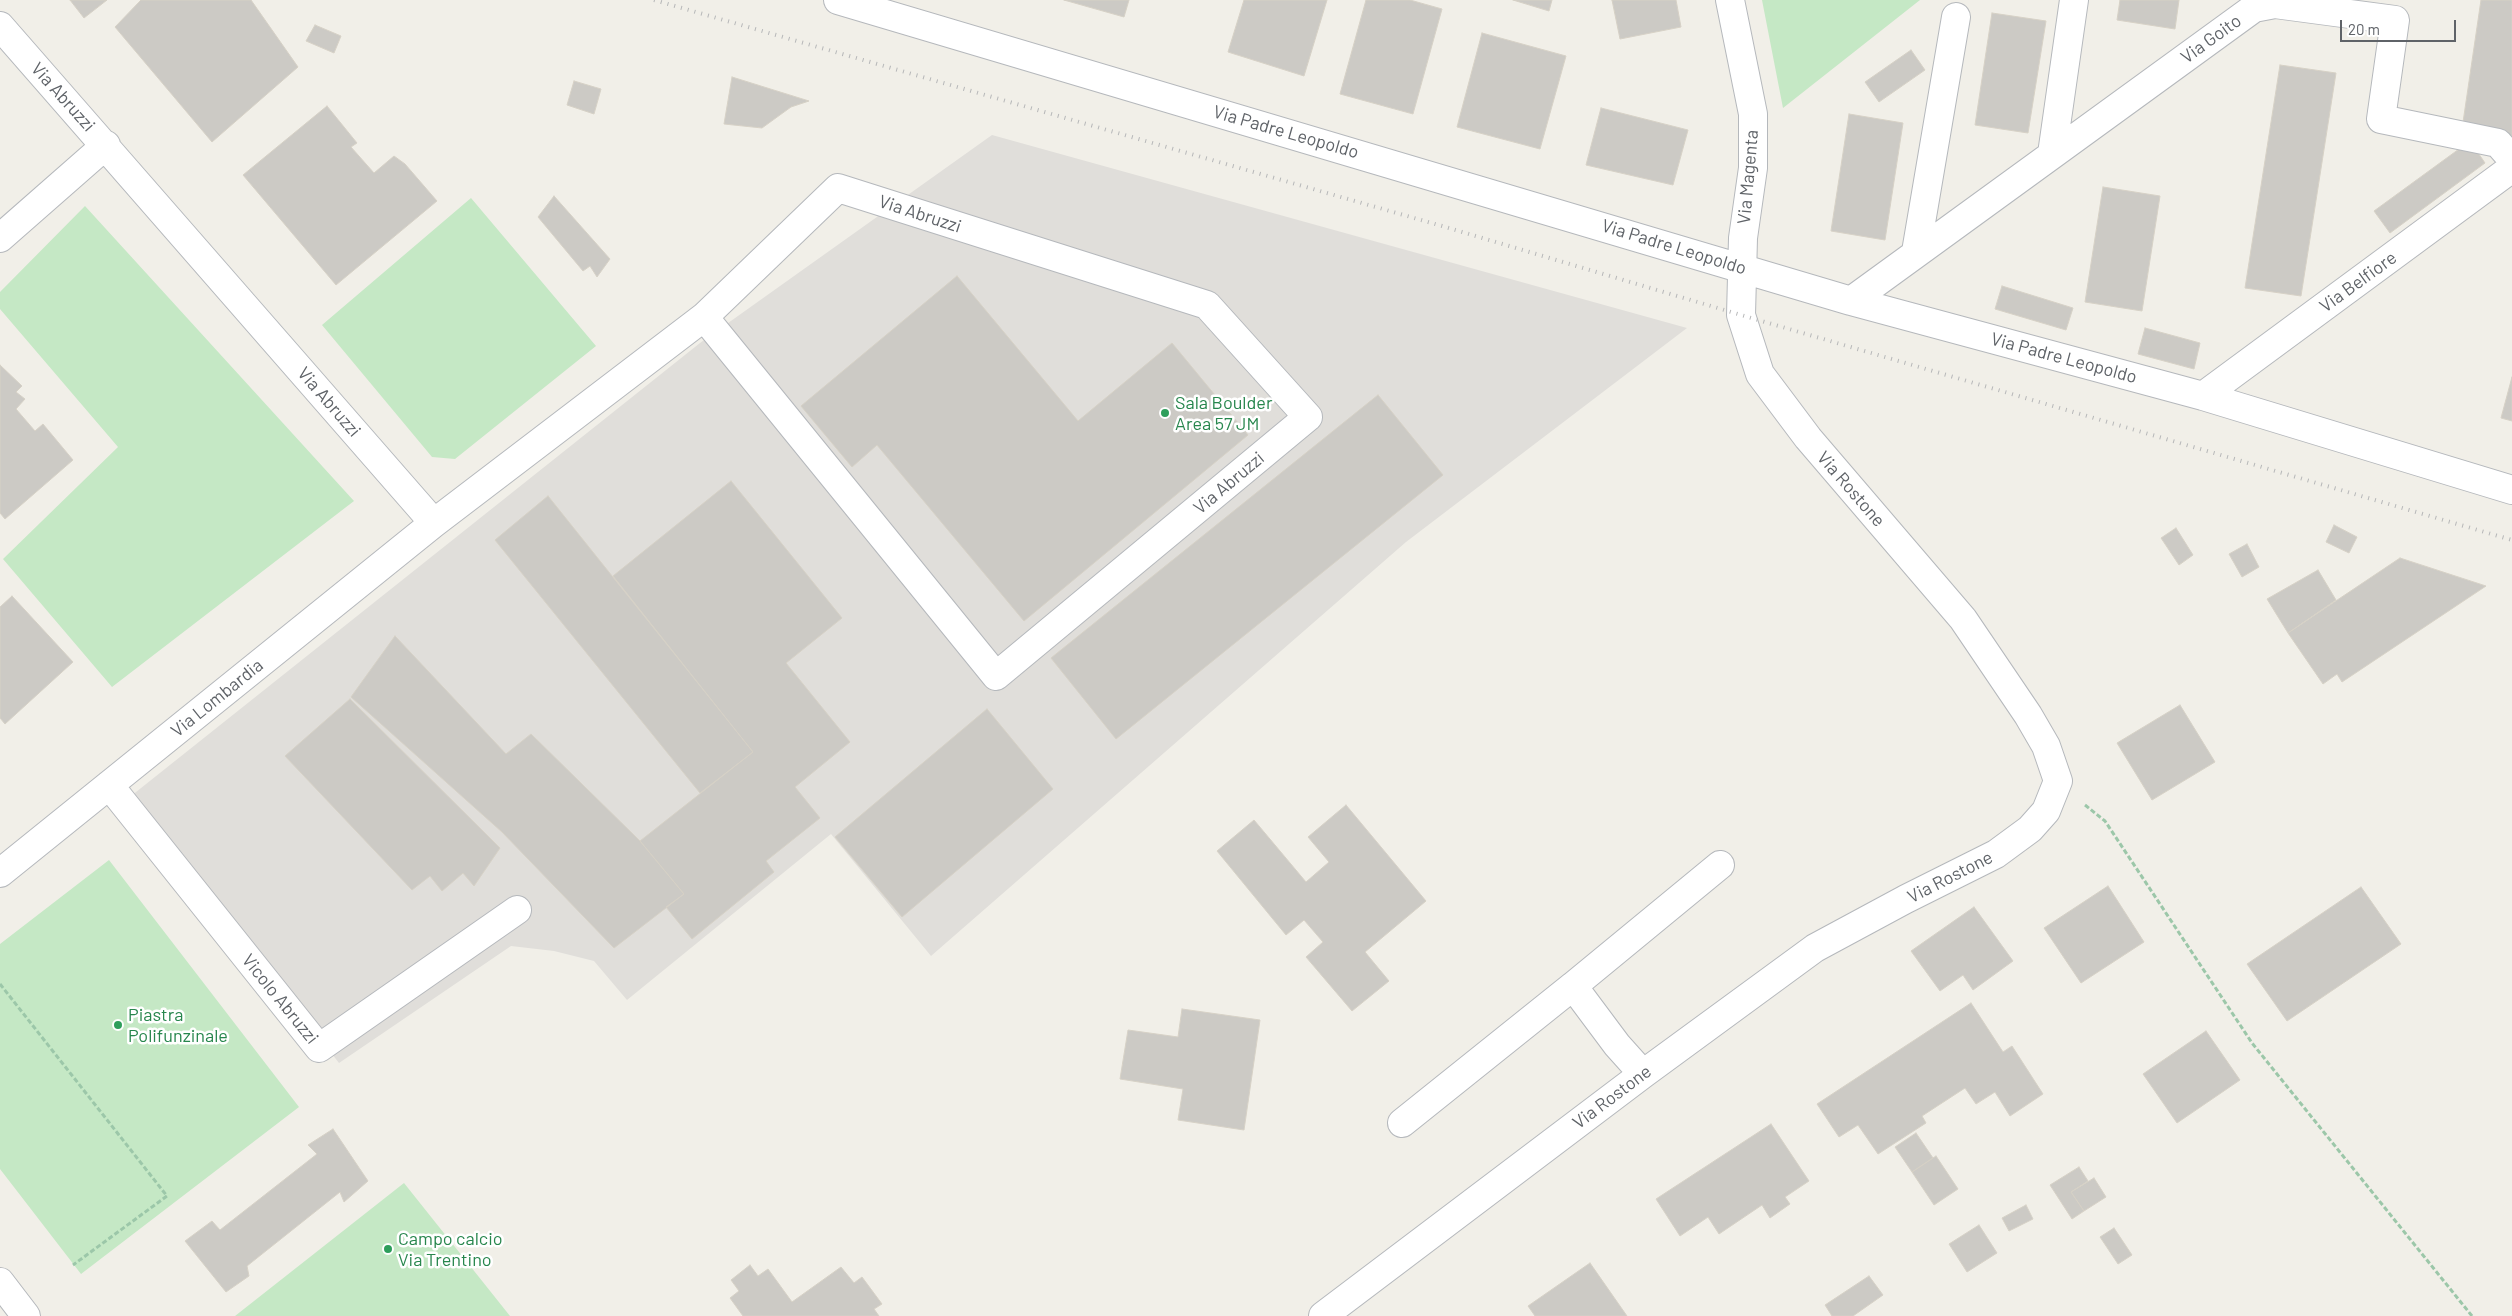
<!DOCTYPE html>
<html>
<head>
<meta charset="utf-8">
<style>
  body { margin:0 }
  #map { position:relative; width:2512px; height:1316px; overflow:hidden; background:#f1efe8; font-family:Barlow,sans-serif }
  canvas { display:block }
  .scale { position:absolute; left:2340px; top:20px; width:116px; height:22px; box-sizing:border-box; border:2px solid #5f6368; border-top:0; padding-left:6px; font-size:15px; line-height:18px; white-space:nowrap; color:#5f6368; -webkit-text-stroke:4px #fff; paint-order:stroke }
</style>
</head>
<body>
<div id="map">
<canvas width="2512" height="1316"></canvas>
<div class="scale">20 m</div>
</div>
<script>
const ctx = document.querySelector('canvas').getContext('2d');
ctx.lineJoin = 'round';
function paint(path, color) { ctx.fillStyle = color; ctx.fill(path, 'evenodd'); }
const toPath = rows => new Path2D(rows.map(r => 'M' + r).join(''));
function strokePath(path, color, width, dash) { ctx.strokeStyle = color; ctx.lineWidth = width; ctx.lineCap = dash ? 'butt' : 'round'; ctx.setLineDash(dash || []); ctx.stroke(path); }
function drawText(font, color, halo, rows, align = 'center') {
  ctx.font = font + ' Barlow,sans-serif'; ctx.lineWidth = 5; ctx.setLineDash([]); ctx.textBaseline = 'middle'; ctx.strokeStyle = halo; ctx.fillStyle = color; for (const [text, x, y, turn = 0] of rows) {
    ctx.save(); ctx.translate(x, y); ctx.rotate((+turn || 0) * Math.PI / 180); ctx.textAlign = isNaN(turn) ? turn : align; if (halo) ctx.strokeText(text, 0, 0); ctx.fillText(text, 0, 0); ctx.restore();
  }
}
paint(toPath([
  [992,135,1687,328,1406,542,931,956,831,834,627,1000,594,961,554,951,511,946,339,1063,131,796,700,343]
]), '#e0deda');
paint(toPath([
  [1762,0,1920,0,1783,108],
  [471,198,596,346,455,459,432,457,322,325],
  [85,206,354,501,112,687,3,559,118,447,0,309,0,292],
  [109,860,299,1107,81,1274,0,1169,0,944],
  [404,1183,510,1316,235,1316]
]), '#c5e8c5');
const building = toPath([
  [70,0,107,0,84,18,70,0],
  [141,0,251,0,298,67,212,142,115,27,141,0],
  [1064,0,1129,0,1124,17,1064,0],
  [1244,0,1327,0,1304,76,1228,52,1244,0],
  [1366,0,1410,0,1442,9,1413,114,1340,94,1366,0],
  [1513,0,1552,0,1549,11,1513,0],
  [1612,0,1676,0,1681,27,1620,39,1612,0],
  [2120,0,2179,0,2175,29,2117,20,2120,0],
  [2481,0,2512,0,2512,136,2462,129,2481,0],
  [1992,13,2046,21,2028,133,1975,125,1992,13],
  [315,25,341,36,334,53,306,41,315,25],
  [1482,33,1566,56,1540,149,1457,127,1482,33],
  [1911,50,1925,70,1879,102,1865,82,1911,50],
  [2280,65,2336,73,2301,296,2245,288,2280,65],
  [732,77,809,101,791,107,762,128,724,124,732,77],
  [574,81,601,89,594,114,567,105,574,81],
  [327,106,357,143,351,147,374,173,394,156,405,164,437,201,336,285,243,175,327,106],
  [1601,108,1688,130,1673,185,1586,165,1601,108],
  [1849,114,1903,123,1885,240,1831,231,1849,114],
  [2470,141,2485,163,2390,233,2374,211,2470,141],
  [2103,187,2160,196,2142,311,2085,302,2103,187],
  [554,196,610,259,597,277,590,266,583,271,538,217,554,196],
  [957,276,1078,421,1172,343,1248,435,1024,621,877,445,852,467,801,406,957,276],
  [2002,286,2073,308,2066,330,1995,309,2002,286],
  [2145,328,2200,343,2194,369,2138,354,2145,328],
  [0,365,22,386,16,392,25,399,16,409,35,431,43,424,73,460,5,519,0,513,0,365],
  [2512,377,2512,421,2501,418,2512,377],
  [1378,395,1443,475,1116,739,1051,658,1378,395],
  [731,481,842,618,786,663,850,742,795,787,820,818,766,861,774,872,692,939,666,907,684,894,640,841,753,752,613,576,731,481],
  [548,496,753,752,700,793,495,540,548,496],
  [2334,525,2357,537,2349,553,2326,542,2334,525],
  [2176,528,2193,555,2179,565,2161,538,2176,528],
  [2247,544,2259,567,2242,577,2229,554,2247,544],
  [2400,558,2486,586,2342,682,2337,674,2323,684,2288,633,2400,558],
  [2318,570,2336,600,2288,633,2267,599,2318,570],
  [12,596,73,662,5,724,0,718,0,607,12,596],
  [395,636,506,754,531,734,640,841,684,894,614,948,502,832,351,697,395,636],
  [350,699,500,848,474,886,463,873,442,891,430,876,412,890,285,756,350,699],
  [2180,705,2215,762,2152,800,2117,743,2180,705],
  [987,709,1053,789,902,917,835,837,987,709],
  [1346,805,1426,901,1365,952,1389,981,1352,1011,1306,957,1323,942,1304,920,1286,935,1217,851,1254,820,1306,882,1329,862,1308,837,1346,805],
  [2108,886,2144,942,2081,983,2044,928,2108,886],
  [2361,887,2401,944,2287,1021,2247,964,2361,887],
  [1974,907,2013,961,1973,990,1963,975,1940,991,1911,951,1974,907],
  [1971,1003,2003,1052,2012,1046,2043,1094,2010,1116,1995,1092,1976,1104,1965,1088,1922,1116,1926,1123,1878,1154,1858,1125,1839,1137,1817,1104,1971,1003],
  [1182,1009,1260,1020,1244,1130,1178,1120,1183,1089,1120,1079,1128,1030,1178,1037,1182,1009],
  [2206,1031,2240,1080,2177,1123,2143,1074,2206,1031],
  [1771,1124,1809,1181,1785,1197,1790,1204,1770,1218,1762,1205,1719,1234,1708,1217,1680,1236,1656,1199,1771,1124],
  [333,1129,368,1181,344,1202,340,1192,247,1266,249,1276,226,1292,185,1241,212,1221,220,1230,317,1154,308,1145,333,1129],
  [1916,1133,1933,1158,1912,1172,1895,1147,1916,1133],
  [1936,1156,1958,1189,1934,1205,1912,1172,1936,1156],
  [2079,1167,2088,1181,2071,1192,2084,1211,2072,1219,2050,1185,2079,1167],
  [2094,1178,2106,1197,2084,1211,2071,1192,2094,1178],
  [2026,1205,2033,1219,2009,1231,2002,1218,2026,1205],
  [1979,1225,1997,1253,1967,1272,1949,1244,1979,1225],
  [2114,1228,2132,1255,2118,1264,2100,1237,2114,1228],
  [1590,1263,1627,1316,1535,1316,1528,1306,1590,1263],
  [750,1265,758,1276,768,1269,792,1302,841,1267,854,1283,862,1277,882,1304,874,1309,879,1316,743,1316,730,1298,739,1291,731,1280,750,1265],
  [1869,1276,1883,1295,1853,1316,1832,1316,1825,1305,1869,1276]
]);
paint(building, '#cccac5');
strokePath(building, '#d6d1c6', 1);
const street = toPath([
  [838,0,1851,301,2203,396,2512,490],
  [0,26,434,523],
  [2052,154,2074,0],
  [0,238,106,145],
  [1916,252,1956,17],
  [1851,301,2254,8,2275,4,2395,20,2381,119,2498,143,2512,159],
  [2203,396,2512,168],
  [109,785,319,1048,517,910],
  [0,873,434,523,704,317,838,188,1207,305,1308,417,996,676,704,317],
  [1573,986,1720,865],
  [1402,1123,1573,986,1617,1045,1643,1074],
  [0,1282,26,1316],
  [1323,1316,1643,1074,1815,948,1906,899,1996,854,2030,829,2046,811,2058,781,2046,746,2028,715,1963,619,1808,438,1760,374,1741,315,1743,238,1753,168,1753,114,1730,0]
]);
strokePath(street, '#b5b8bc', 30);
strokePath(toPath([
  [2085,805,2105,821,2252,1043,2472,1316],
  [0,984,167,1196,73,1265]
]), '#9cc7a9', 3, [5, 2.5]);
strokePath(street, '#fff', 28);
strokePath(toPath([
  [654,0,1442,226,1741,315,2512,540]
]), '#b6b7b8', 4, [1, 6]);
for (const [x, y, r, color] of [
  [1165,413,5,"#2e9e5b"],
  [118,1025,5,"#2e9e5b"],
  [388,1249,5,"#2e9e5b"]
]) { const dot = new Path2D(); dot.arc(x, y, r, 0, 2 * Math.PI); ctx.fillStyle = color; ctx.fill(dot); strokePath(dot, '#fff', 2); }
drawText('18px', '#5f6368', '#fff', [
  ["Via Goito",2211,39,-36],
  ["Via Abruzzi",63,97,48],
  ["Via Padre Leopoldo",1286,132,16],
  ["Via Magenta",1748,177,-85],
  ["Via Abruzzi",920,214,18],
  ["Via Padre Leopoldo",1674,247,17],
  ["Via Belfiore",2358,282,-36],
  ["Via Padre Leopoldo",2064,358,15],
  ["Via Abruzzi",329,402,49],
  ["Via Abruzzi",1229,483,-40],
  ["Via Rostone",1851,489,49],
  ["Via Lombardia",217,698,-39],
  ["Via Rostone",1950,877,-27],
  ["Vicolo Abruzzi",280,999,51],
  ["Via Rostone",1612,1097,-37]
]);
drawText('18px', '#27864d', '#fff', [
  ["Sala Boulder",1175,403],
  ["Area 57 JM",1175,424],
  ["Piastra",128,1015],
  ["Polifunzinale",128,1036],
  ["Campo calcio",398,1239],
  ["Via Trentino",398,1260]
], 'left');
</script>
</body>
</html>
